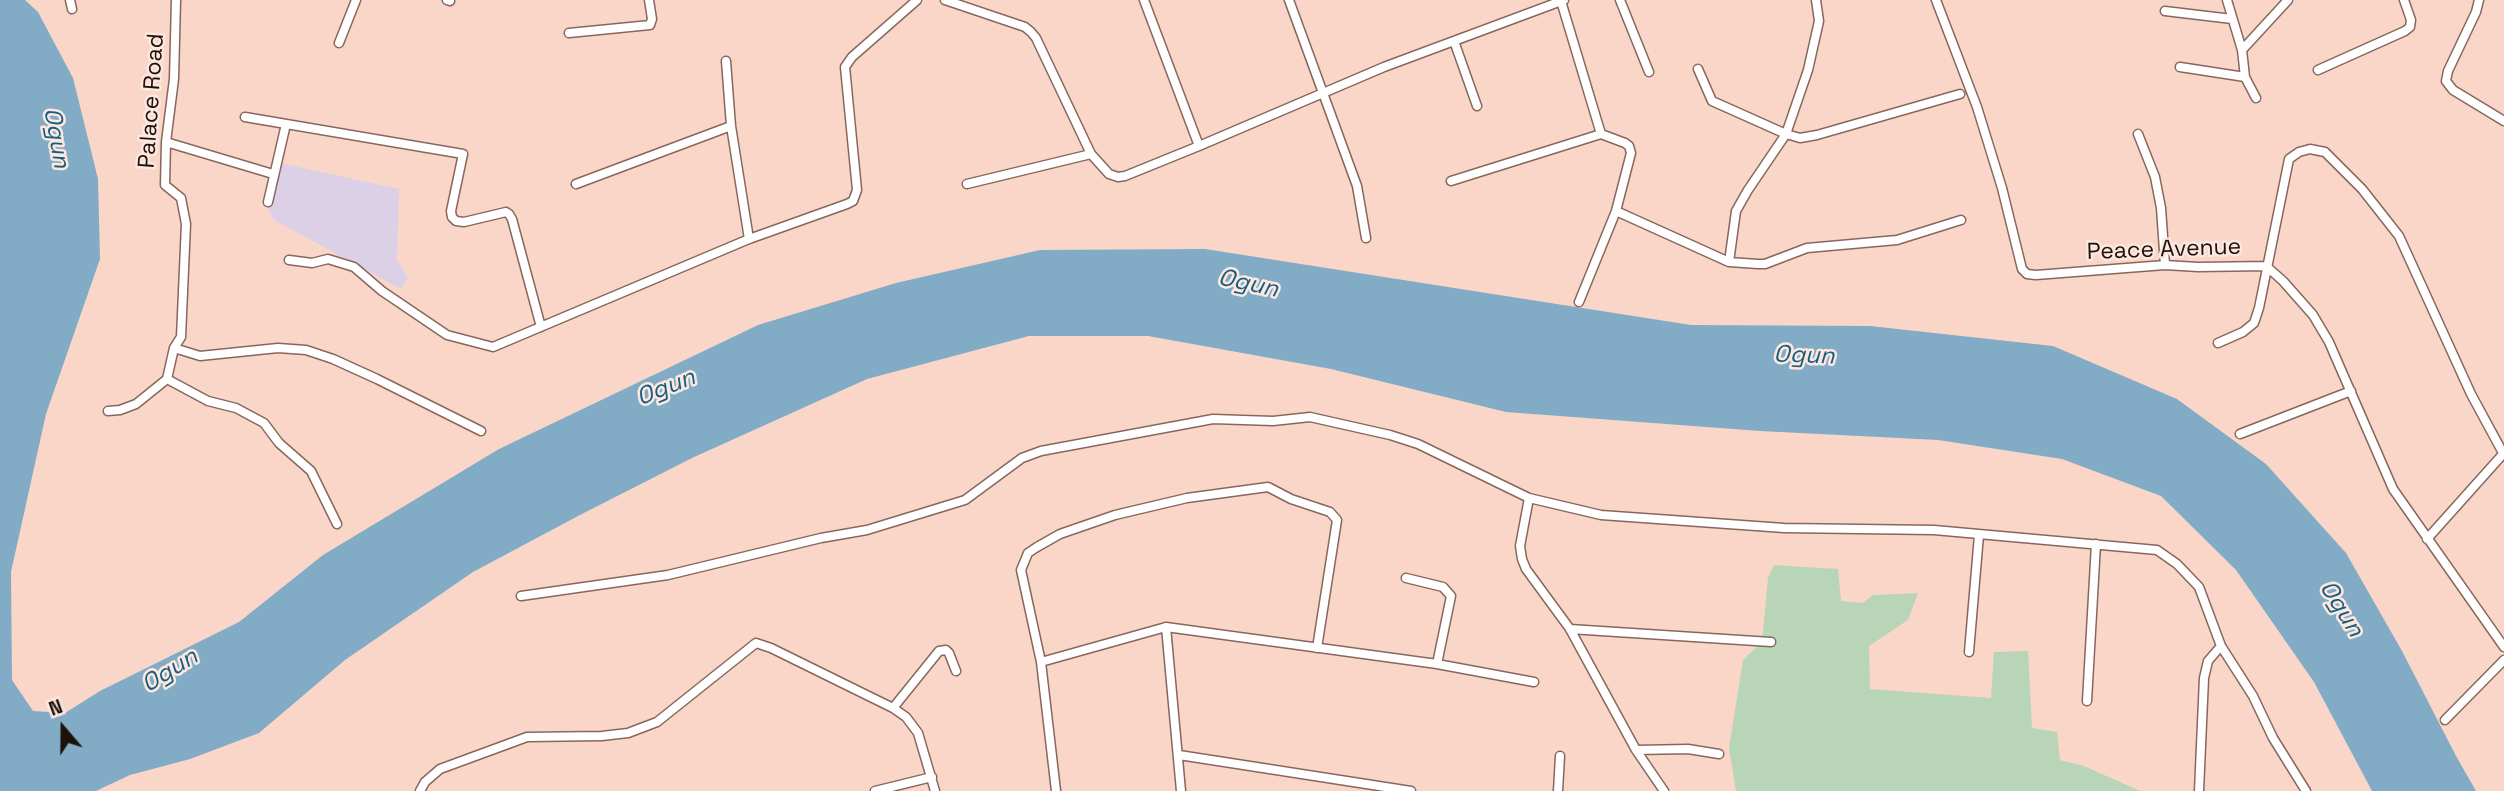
<!DOCTYPE html>
<html>
<head>
<meta charset="utf-8">
<style>
  body { margin:0 }
  #map { position:relative; width:2504px; height:791px; overflow:hidden; background:#fad6c9; font-family:"Space Grotesk",sans-serif }
  canvas { display:block }
  .north { position:absolute; left:28px; top:693px; width:70px; height:70px; -webkit-text-stroke:5px #fde7df; paint-order:stroke; rotate:340deg; font-size:19px; font-weight:700; line-height:28px; text-align:center; color:#1d110c }
  .north::after { content:''; display:block; margin:auto; width:24px; height:32px; background:#1d110c; clip-path:polygon(50% 0,100% 100%,50% 72%,0 100%) }
</style>
</head>
<body>
<div id="map">
<canvas width="2504" height="791"></canvas>
<div class="north">N</div>
</div>
<script>
const ctx = document.querySelector('canvas').getContext('2d');
ctx.lineJoin = 'round';
function paint(path, color) { ctx.fillStyle = color; ctx.fill(path, 'evenodd'); }
const toPath = rows => new Path2D(rows.map(r => 'M' + r).join(''));
function strokePath(path, color, width, dash) { ctx.strokeStyle = color; ctx.lineWidth = width; ctx.lineCap = dash ? 'butt' : 'round'; ctx.setLineDash(dash || []); ctx.stroke(path); }
function drawText(font, color, halo, rows, align = 'center') {
  ctx.font = font + ' "Space Grotesk",sans-serif'; ctx.lineWidth = 5; ctx.setLineDash([]); ctx.textBaseline = 'middle'; ctx.strokeStyle = halo; ctx.fillStyle = color; for (const [text, x, y, turn = 0] of rows) {
    ctx.save(); ctx.translate(x, y); ctx.rotate((+turn || 0) * Math.PI / 180); ctx.textAlign = isNaN(turn) ? turn : align; if (halo) ctx.strokeText(text, 0, 0); ctx.fillText(text, 0, 0); ctx.restore();
  }
}
paint(toPath([
  [280,163,399,189,397,260,408,278,401,289,274,220,269,210]
]), '#dbd0e5');
paint(toPath([
  [1774,565,1838,569,1841,601,1863,603,1873,595,1918,593,1908,620,1869,646,1870,689,1991,698,1994,652,2028,651,2032,728,2057,732,2060,760,2084,766,2140,791,1736,791,1729,748,1743,660,1762,642,1768,578]
]), '#b8d5b8');
paint(toPath([
  [0,0,25,0,38,12,73,78,98,179,100,259,46,414,11,572,12,680,33,711,65,713,100,691,239,622,323,555,499,449,758,325,896,283,1040,250,1205,249,1691,325,1870,326,2053,346,2177,399,2266,464,2346,553,2402,651,2456,756,2476,791,2372,791,2314,682,2236,570,2161,496,2062,459,1938,440,1760,431,1506,412,1331,369,1148,336,1029,336,867,379,692,458,578,516,473,572,345,660,259,733,190,759,130,775,96,791,0,791]
]), '#82acc6');
const minor = toPath([
  [70,0,72,9],
  [176,0,174,79,166,142,165,185,181,198,186,224,181,337,174,348,167,379,208,401,236,408,264,423,279,443,311,471,337,524],
  [447,0,450,1],
  [945,0,1025,27,1031,32,1036,38,1091,154,1109,174,1118,177,1125,176,1199,146],
  [1144,0,1199,146,1384,67,1564,0],
  [1289,0,1357,186,1366,238],
  [1620,0,1649,72],
  [1936,0,1977,107,2002,188,2022,269,2027,274,2036,275,2165,265,2198,267,2266,266,2283,281,2313,315,2329,342,2393,489,2504,647],
  [2227,0,2242,50,2245,77,2256,98],
  [2479,0,2476,12,2448,71,2446,81,2453,90,2504,121],
  [1561,1,1601,134,1625,143,1629,146,1631,153,1616,211,1579,302],
  [2165,11,2232,19],
  [569,33,650,25,652,19,649,0],
  [1454,41,1477,106],
  [339,43,356,0],
  [2242,50,2288,0],
  [726,61,731,126,749,239],
  [2180,67,2245,77],
  [1698,69,1712,101,1786,134,1800,138,1817,135,1960,94],
  [2318,70,2405,31,2410,27,2411,20,2404,0],
  [245,117,463,154,451,211,452,217,456,221,464,222,506,212,509,214,512,219,541,327],
  [2138,134,2155,177,2161,208,2165,265],
  [166,142,273,174],
  [1451,181,1601,134],
  [576,184,731,126],
  [967,184,1091,154],
  [268,202,286,124],
  [1616,211,1729,262,1758,264,1765,264,1807,248,1897,240,1961,220],
  [289,260,312,263,328,259,354,267,382,291,447,335,493,347,749,239,847,204,853,201,857,190,845,67,852,57,917,0],
  [1729,262,1736,211,1748,190,1786,134,1808,70,1819,21,1816,0],
  [2218,343,2243,332,2254,323,2259,308,2289,159,2299,152,2310,149,2325,152,2362,189,2399,236,2471,394,2503,453],
  [174,348,200,356,278,348,306,350,333,359,377,379,481,431],
  [108,411,120,410,136,404,167,379],
  [2240,434,2351,391],
  [1529,498,1520,546,1522,559,1526,569,1570,629,1636,750,1664,791],
  [2427,539,2504,453],
  [1406,578,1443,587,1451,596,1437,664],
  [521,596,668,575,821,538,867,530,965,500,1022,458,1041,451,1213,419,1273,421,1310,417,1390,435,1418,444,1529,498,1601,515,1784,528,1934,530,2157,550,2177,564,2199,587,2221,646,2253,696,2273,738,2306,791],
  [1166,627,1181,791],
  [1570,629,1771,642],
  [1969,652,1979,535],
  [1041,662,1166,627,1437,664,1534,682],
  [2087,701,2096,544],
  [893,708,939,651,946,650,949,653,956,671],
  [2445,720,2504,660],
  [1636,750,1688,749,1719,754],
  [1179,755,1411,791],
  [420,791,425,782,440,769,527,737,602,736,628,733,657,722,756,643,771,648,893,708,906,717,918,733,935,791],
  [875,791,932,777],
  [1056,791,1041,662,1021,570,1028,553,1037,547,1060,534,1115,515,1187,498,1268,487,1291,499,1330,512,1337,520,1317,648],
  [1558,791,1560,756],
  [2199,791,2204,678,2208,661,2221,646]
]);
strokePath(minor, '#87675c', 11);
strokePath(minor, '#fff', 8);
drawText('23px', '#1d110c', '#fde7df', [
  ["Palace Road",152,101,-86],
  ["Peace Avenue",2164,250,-2]
]);
drawText('italic 24px', '#145e82', '#fde7df', [
  ["Ogun",56,138,80],
  ["Ogun",1248,284,12],
  ["Ogun",1804,356,2],
  ["Ogun",666,388,-22],
  ["Ogun",2341,609,58],
  ["Ogun",170,671,-32]
]);
</script>
</body>
</html>
